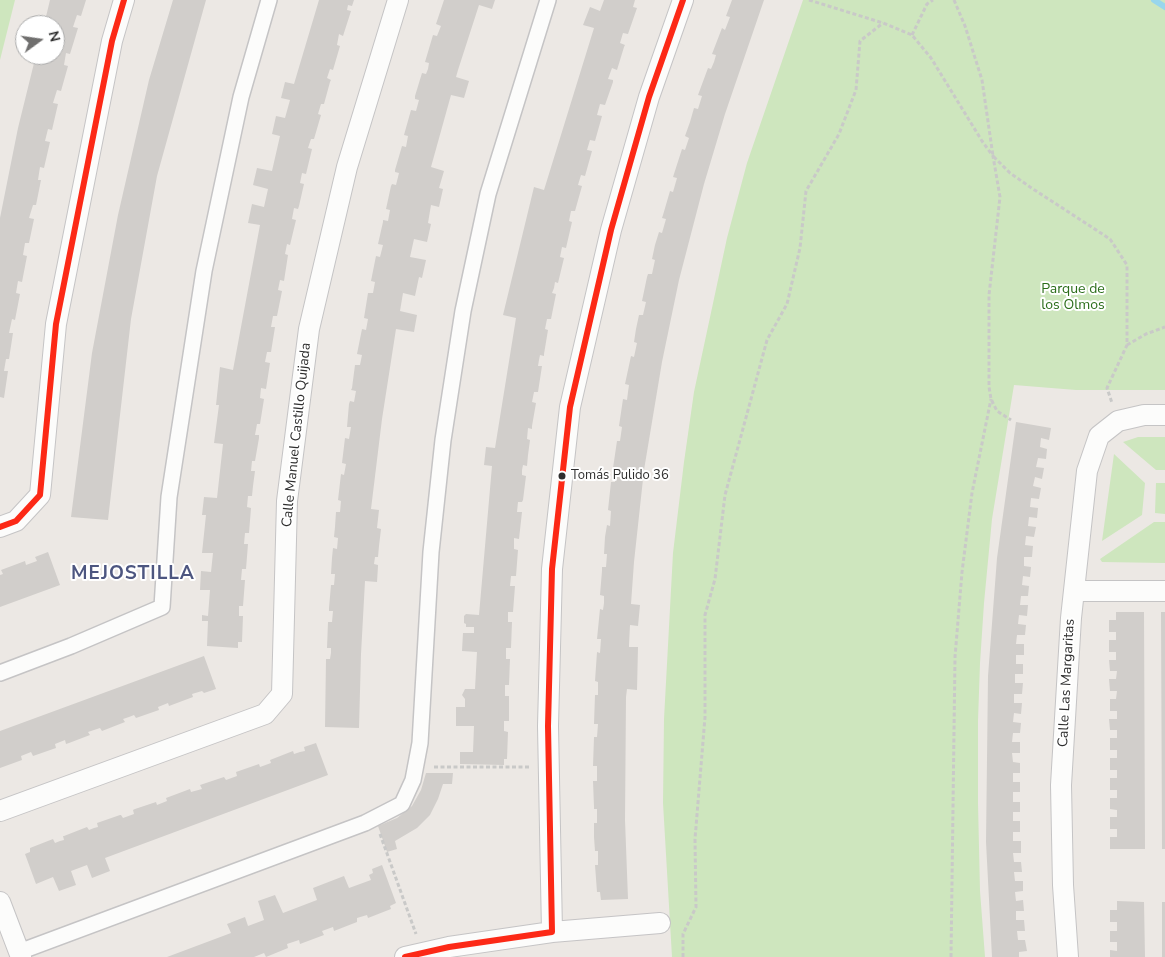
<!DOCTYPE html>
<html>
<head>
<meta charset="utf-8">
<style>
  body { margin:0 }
  #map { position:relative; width:1165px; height:957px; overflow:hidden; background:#ece8e4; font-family:"Nunito Sans",sans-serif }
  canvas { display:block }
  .north { position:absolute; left:15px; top:15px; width:50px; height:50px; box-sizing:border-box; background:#fff; border:1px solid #ababab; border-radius:50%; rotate:76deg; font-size:14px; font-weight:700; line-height:20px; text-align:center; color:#2e2e2e }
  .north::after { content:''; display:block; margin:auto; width:18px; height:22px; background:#706f6e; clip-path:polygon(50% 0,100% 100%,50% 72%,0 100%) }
</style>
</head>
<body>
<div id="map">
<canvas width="1165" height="957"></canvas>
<div class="north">N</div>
</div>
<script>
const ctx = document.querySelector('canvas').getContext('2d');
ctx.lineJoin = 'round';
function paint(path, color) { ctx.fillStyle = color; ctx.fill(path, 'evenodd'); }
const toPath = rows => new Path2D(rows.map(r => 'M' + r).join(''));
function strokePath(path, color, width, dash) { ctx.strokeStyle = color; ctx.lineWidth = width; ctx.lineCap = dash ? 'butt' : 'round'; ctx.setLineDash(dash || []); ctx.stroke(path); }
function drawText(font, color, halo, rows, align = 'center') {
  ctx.font = font + ' "Nunito Sans",sans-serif'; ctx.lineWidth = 4; ctx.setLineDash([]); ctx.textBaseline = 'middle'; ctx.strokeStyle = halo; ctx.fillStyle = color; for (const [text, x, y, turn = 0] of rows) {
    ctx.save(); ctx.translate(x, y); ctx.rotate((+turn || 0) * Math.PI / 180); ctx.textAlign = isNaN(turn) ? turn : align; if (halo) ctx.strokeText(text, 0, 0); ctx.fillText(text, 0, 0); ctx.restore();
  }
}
paint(toPath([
  [0,0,15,0,0,60],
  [803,0,1165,0,1165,390,1076,390,1014,385,992,519,984,603,980,663,978,721,978,803,980,891,985,957,672,957,663,803,664,719,673,553,684,462,694,392,727,238,747,163],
  [1138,437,1165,437,1165,470,1156,470,1123,442],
  [1114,454,1145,483,1142,515,1102,541],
  [1156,483,1165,483,1165,514,1155,513],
  [1154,522,1165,522,1165,563,1102,562,1100,559]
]), '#cee6be');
strokePath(toPath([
  [1154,0,1165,7]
]), '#99d6ec', 6);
paint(toPath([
  [50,0,86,0,81,16,77,15,73,27,78,28,70,54,66,53,64,65,68,66,61,91,57,90,53,103,58,104,52,130,48,129,45,141,50,142,44,168,40,167,38,180,41,180,36,205,33,205,29,218,34,219,29,243,25,243,23,255,27,256,22,282,18,281,16,293,20,294,15,320,12,319,9,333,13,333,9,359,6,359,4,371,8,371,4,398,0,397,0,218,18,128,36,55,55,55,55,25,44,25],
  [173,0,206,0,157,176,131,319,108,520,71,517,92,353,118,215,149,80],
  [319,0,354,0,352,6,348,5,347,10,351,11,343,36,339,34,337,45,340,46,333,70,330,69,327,78,331,80,330,82,324,104,321,104,318,114,321,115,314,139,311,139,308,148,312,149,306,174,302,173,300,183,304,184,299,206,298,209,294,208,292,219,296,220,290,245,287,244,285,254,288,255,284,281,280,280,278,290,282,291,277,316,273,316,271,327,275,327,271,352,267,352,265,362,270,363,266,389,261,388,260,398,264,399,260,424,257,424,255,435,259,435,259,438,255,461,252,461,251,471,255,471,253,486,252,496,248,496,247,507,251,508,249,533,245,533,244,544,248,544,246,569,242,569,241,580,245,580,243,606,239,606,239,616,243,616,242,642,238,642,238,648,207,646,208,621,202,621,202,615,208,616,210,590,200,590,201,571,211,572,213,553,202,553,206,515,202,515,204,497,217,498,223,444,214,443,219,405,216,405,220,367,233,370,260,225,248,223,252,204,264,207,268,189,253,185,257,168,272,171,280,136,272,134,276,116,285,118,290,100,281,98,285,82,294,84],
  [444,0,495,0,492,9,479,5,458,70,456,77,469,81,464,98,451,95,431,167,444,171,439,188,443,189,439,207,431,205,428,223,431,224,427,242,414,239,410,257,426,260,422,278,419,277,415,296,403,293,400,311,417,315,414,332,396,329,382,419,371,509,379,510,377,528,381,529,379,546,378,557,375,557,374,564,378,565,378,566,377,582,365,581,361,654,359,728,325,727,326,659,330,659,331,653,331,648,327,648,328,622,332,622,333,611,329,611,329,608,331,585,334,585,335,574,331,574,332,558,333,548,337,549,338,538,334,537,335,527,336,512,340,512,341,501,338,500,341,474,344,475,346,464,342,463,345,438,349,439,351,427,347,427,349,404,350,401,354,402,356,391,351,390,352,388,355,365,360,365,362,355,357,354,362,329,366,330,368,319,364,318,368,293,373,293,375,282,371,281,376,256,380,257,383,245,378,244,383,222,383,220,388,221,390,210,386,209,391,186,392,184,396,185,399,173,395,172,395,170,402,146,406,147,408,136,404,135,411,110,416,111,419,100,415,99,415,96,422,73,426,74,428,69,429,63,425,62,433,35,437,36,441,26,436,24],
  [604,0,635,0,633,7,637,8,628,34,623,33,620,43,625,45,624,47,617,70,612,68,608,79,613,80,613,82,605,105,600,104,597,115,602,116,595,141,590,140,587,150,592,151,585,176,581,175,578,185,582,186,575,211,571,211,569,221,572,222,566,248,562,247,560,257,564,258,558,283,555,282,554,288,552,293,556,294,551,319,547,319,545,329,548,330,544,354,544,356,540,355,539,360,538,366,542,366,538,392,534,392,532,402,536,403,532,426,532,429,528,428,527,439,530,440,528,455,527,466,523,465,522,470,522,475,526,476,523,500,522,502,518,502,517,512,522,512,519,539,514,538,514,549,518,550,516,576,511,576,510,586,515,586,513,612,508,612,508,622,512,622,511,648,506,648,506,659,510,659,509,685,505,685,505,696,509,696,509,721,504,721,504,731,508,732,507,759,504,759,504,765,460,764,460,752,473,752,474,726,456,726,456,707,465,707,465,699,462,695,465,689,475,689,477,652,462,651,463,633,474,633,474,627,466,627,466,624,464,623,464,616,466,614,479,615,492,466,484,465,486,447,495,448,516,318,503,315,534,187,544,190,594,28,583,25,590,7,600,11],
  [732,0,764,0,725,114,704,184,679,280,662,362,644,470,634,562,631,604,640,605,638,626,630,625,629,645,629,647,638,647,637,690,627,689,626,697,625,820,628,899,601,900,600,892,597,892,595,865,598,865,598,851,595,851,594,837,594,823,597,823,597,809,594,809,594,807,593,781,597,781,597,766,593,766,594,737,597,737,598,724,594,724,595,695,598,695,598,682,595,681,597,652,600,653,601,639,597,639,600,609,603,610,604,603,604,596,600,595,602,571,602,567,606,567,607,554,604,554,605,537,607,525,610,526,611,511,608,510,611,482,615,482,616,469,613,468,617,441,620,441,622,427,619,426,623,399,627,400,628,392,629,385,625,384,631,356,634,357,637,343,634,342,636,329,639,315,643,315,646,302,642,301,647,277,648,274,652,274,655,260,652,259,655,245,659,232,662,233,666,219,662,218,663,215,670,191,673,192,677,178,673,177,682,149,685,150,689,138,685,136,690,122,694,108,698,109,702,96,698,95,708,68,711,69,714,62,716,55,712,54,722,28,725,30,730,17,726,16],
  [1016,422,1051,428,1049,440,1041,438,1040,447,1047,449,1046,459,1038,458,1036,467,1044,468,1042,479,1035,477,1033,486,1041,488,1039,499,1031,498,1030,507,1038,508,1037,518,1029,517,1028,526,1036,527,1034,537,1026,536,1025,545,1033,546,1032,557,1024,557,1024,566,1031,567,1030,577,1023,576,1022,585,1029,586,1028,596,1021,596,1020,605,1028,605,1027,616,1019,615,1018,624,1026,625,1025,635,1017,635,1016,644,1024,644,1024,655,1016,655,1016,664,1023,664,1023,674,1015,674,1015,683,1023,683,1022,694,1014,694,1014,703,1022,703,1021,714,1014,713,1013,722,1021,723,1020,733,1013,733,1012,742,1020,742,1020,753,1012,753,1013,762,1020,763,1020,773,1013,773,1013,782,1020,782,1020,792,1013,792,1013,802,1020,802,1020,812,1013,812,1013,821,1020,821,1020,832,1013,832,1013,841,1021,841,1021,853,1013,853,1014,862,1021,862,1022,872,1014,872,1015,881,1023,881,1023,891,1015,892,1016,901,1023,900,1024,911,1016,911,1016,920,1024,920,1025,931,1017,931,1018,940,1025,940,1027,951,1019,952,1019,957,992,957,986,842,988,676,997,558],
  [48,552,60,585,0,607,0,575,3,574,1,570,25,561,26,565,37,561,35,557],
  [1116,612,1144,612,1145,849,1110,849,1110,837,1117,837,1117,829,1110,829,1110,817,1117,817,1117,810,1110,809,1110,798,1117,798,1117,790,1110,790,1110,778,1117,778,1117,770,1110,770,1110,758,1117,758,1117,750,1110,750,1110,738,1117,738,1117,730,1110,730,1109,719,1117,719,1117,711,1110,711,1110,699,1116,699,1117,691,1110,691,1109,679,1116,679,1117,671,1110,671,1109,660,1116,660,1116,652,1109,652,1109,640,1116,640,1116,632,1109,632,1109,620,1116,620],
  [1161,612,1165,612,1165,849,1162,849],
  [204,656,216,689,204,693,202,691,192,694,193,697,169,706,168,703,158,707,159,710,136,718,134,715,129,717,123,719,125,722,102,731,100,728,88,732,90,735,69,743,66,744,65,740,55,744,56,748,33,756,31,752,21,756,22,760,0,768,0,731],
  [316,743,328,775,105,858,110,871,92,878,87,865,71,871,76,885,59,891,53,877,36,884,25,854,30,852,30,848,53,839,55,843,60,841,64,840,63,836,64,836,87,827,89,830,94,828,98,827,97,823,120,815,121,815,123,818,134,814,133,810,135,809,156,802,157,805,167,801,166,798,190,789,191,792,202,789,200,785,224,777,226,780,237,776,236,772,259,764,260,767,271,763,270,760,293,751,294,754,300,752,305,751,304,747],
  [426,773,453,773,452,784,443,784,438,799,430,815,417,828,395,841,397,849,387,852,378,826,397,818,412,806,421,790],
  [382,865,396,903,390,906,391,909,368,918,367,915,357,918,357,922,334,931,333,927,322,931,324,935,300,944,299,940,287,944,288,948,266,957,264,953,254,957,167,957,231,933,227,924,245,917,248,926,264,920,258,901,275,895,283,913,317,900,313,888,344,876,349,888,371,880,369,875,373,873,372,869],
  [1117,901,1144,902,1145,957,1110,957,1110,950,1117,951,1117,942,1110,942,1110,931,1117,931,1117,922,1110,922,1110,910,1117,910],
  [1162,902,1165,902,1165,957,1162,957]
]), '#d1cecb');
const pedestrian = toPath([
  [0,673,71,646,162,607,169,497,204,271,241,97,269,0],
  [19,952,365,823,402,804,413,780,420,743,431,552,443,440,463,311,488,194,548,0]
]);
const minor = toPath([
  [0,527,16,521,40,495,56,324,112,41,124,0],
  [1074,591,1165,591],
  [0,811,265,714,282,694,287,501,309,329,347,167,398,0],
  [0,902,21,957],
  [552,932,548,726,552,569,570,407,611,230,649,97,683,0],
  [405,957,449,947,552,932,660,923],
  [1068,957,1063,885,1061,785,1071,618,1087,471,1099,436,1118,421,1144,415,1165,415]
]);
strokePath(pedestrian, '#c5c4c5', 18);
strokePath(minor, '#c5c4c5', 22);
strokePath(toPath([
  [809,0,883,23,912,35,931,58,982,141,993,156,1000,197,989,295,989,387,991,399,997,411,1011,420],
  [954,0,965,26,982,80,993,156,1010,173,1030,187,1110,239,1127,265,1127,345,1107,388,1112,403],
  [912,35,927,4,933,0],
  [1127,345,1146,334,1165,327],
  [434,767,530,767],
  [380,834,416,934],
  [683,957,683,934,696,907,695,839,705,717,705,615,715,579,725,495,767,340,787,304,800,248,806,191,839,134,856,90,860,41,883,23],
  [951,957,955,657,962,572,972,493,991,399]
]), '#c9c9c8', 3, [4, 2.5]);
strokePath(pedestrian, '#fcfcfb', 15);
strokePath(minor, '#fcfcfb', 20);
strokePath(toPath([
  [0,527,16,521,40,495,56,324,112,41,124,0],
  [405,957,449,947,552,932,548,726,552,569,570,407,611,230,649,97,683,0]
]), '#fc2916', 6);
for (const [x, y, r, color] of [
  [562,476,4.5,"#2e2e2e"]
]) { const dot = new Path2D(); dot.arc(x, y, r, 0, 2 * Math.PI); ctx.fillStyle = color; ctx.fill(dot); strokePath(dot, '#fff', 2); }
drawText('13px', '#2e2e2e', '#fff', [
  ["Tomás Pulido 36",571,476]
], 'left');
drawText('14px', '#2c6e1b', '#fff', [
  ["Parque de",1073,290],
  ["los Olmos",1073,306]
]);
drawText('14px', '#2e2e2e', '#fff', [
  ["Calle Manuel Castillo Quijada",297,435,-84],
  ["Calle Las Margaritas",1067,683,-87]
]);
ctx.letterSpacing = '1px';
drawText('bold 19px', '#4d5680', '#fff', [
  ["MEJOSTILLA",133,574]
]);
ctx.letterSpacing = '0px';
</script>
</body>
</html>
